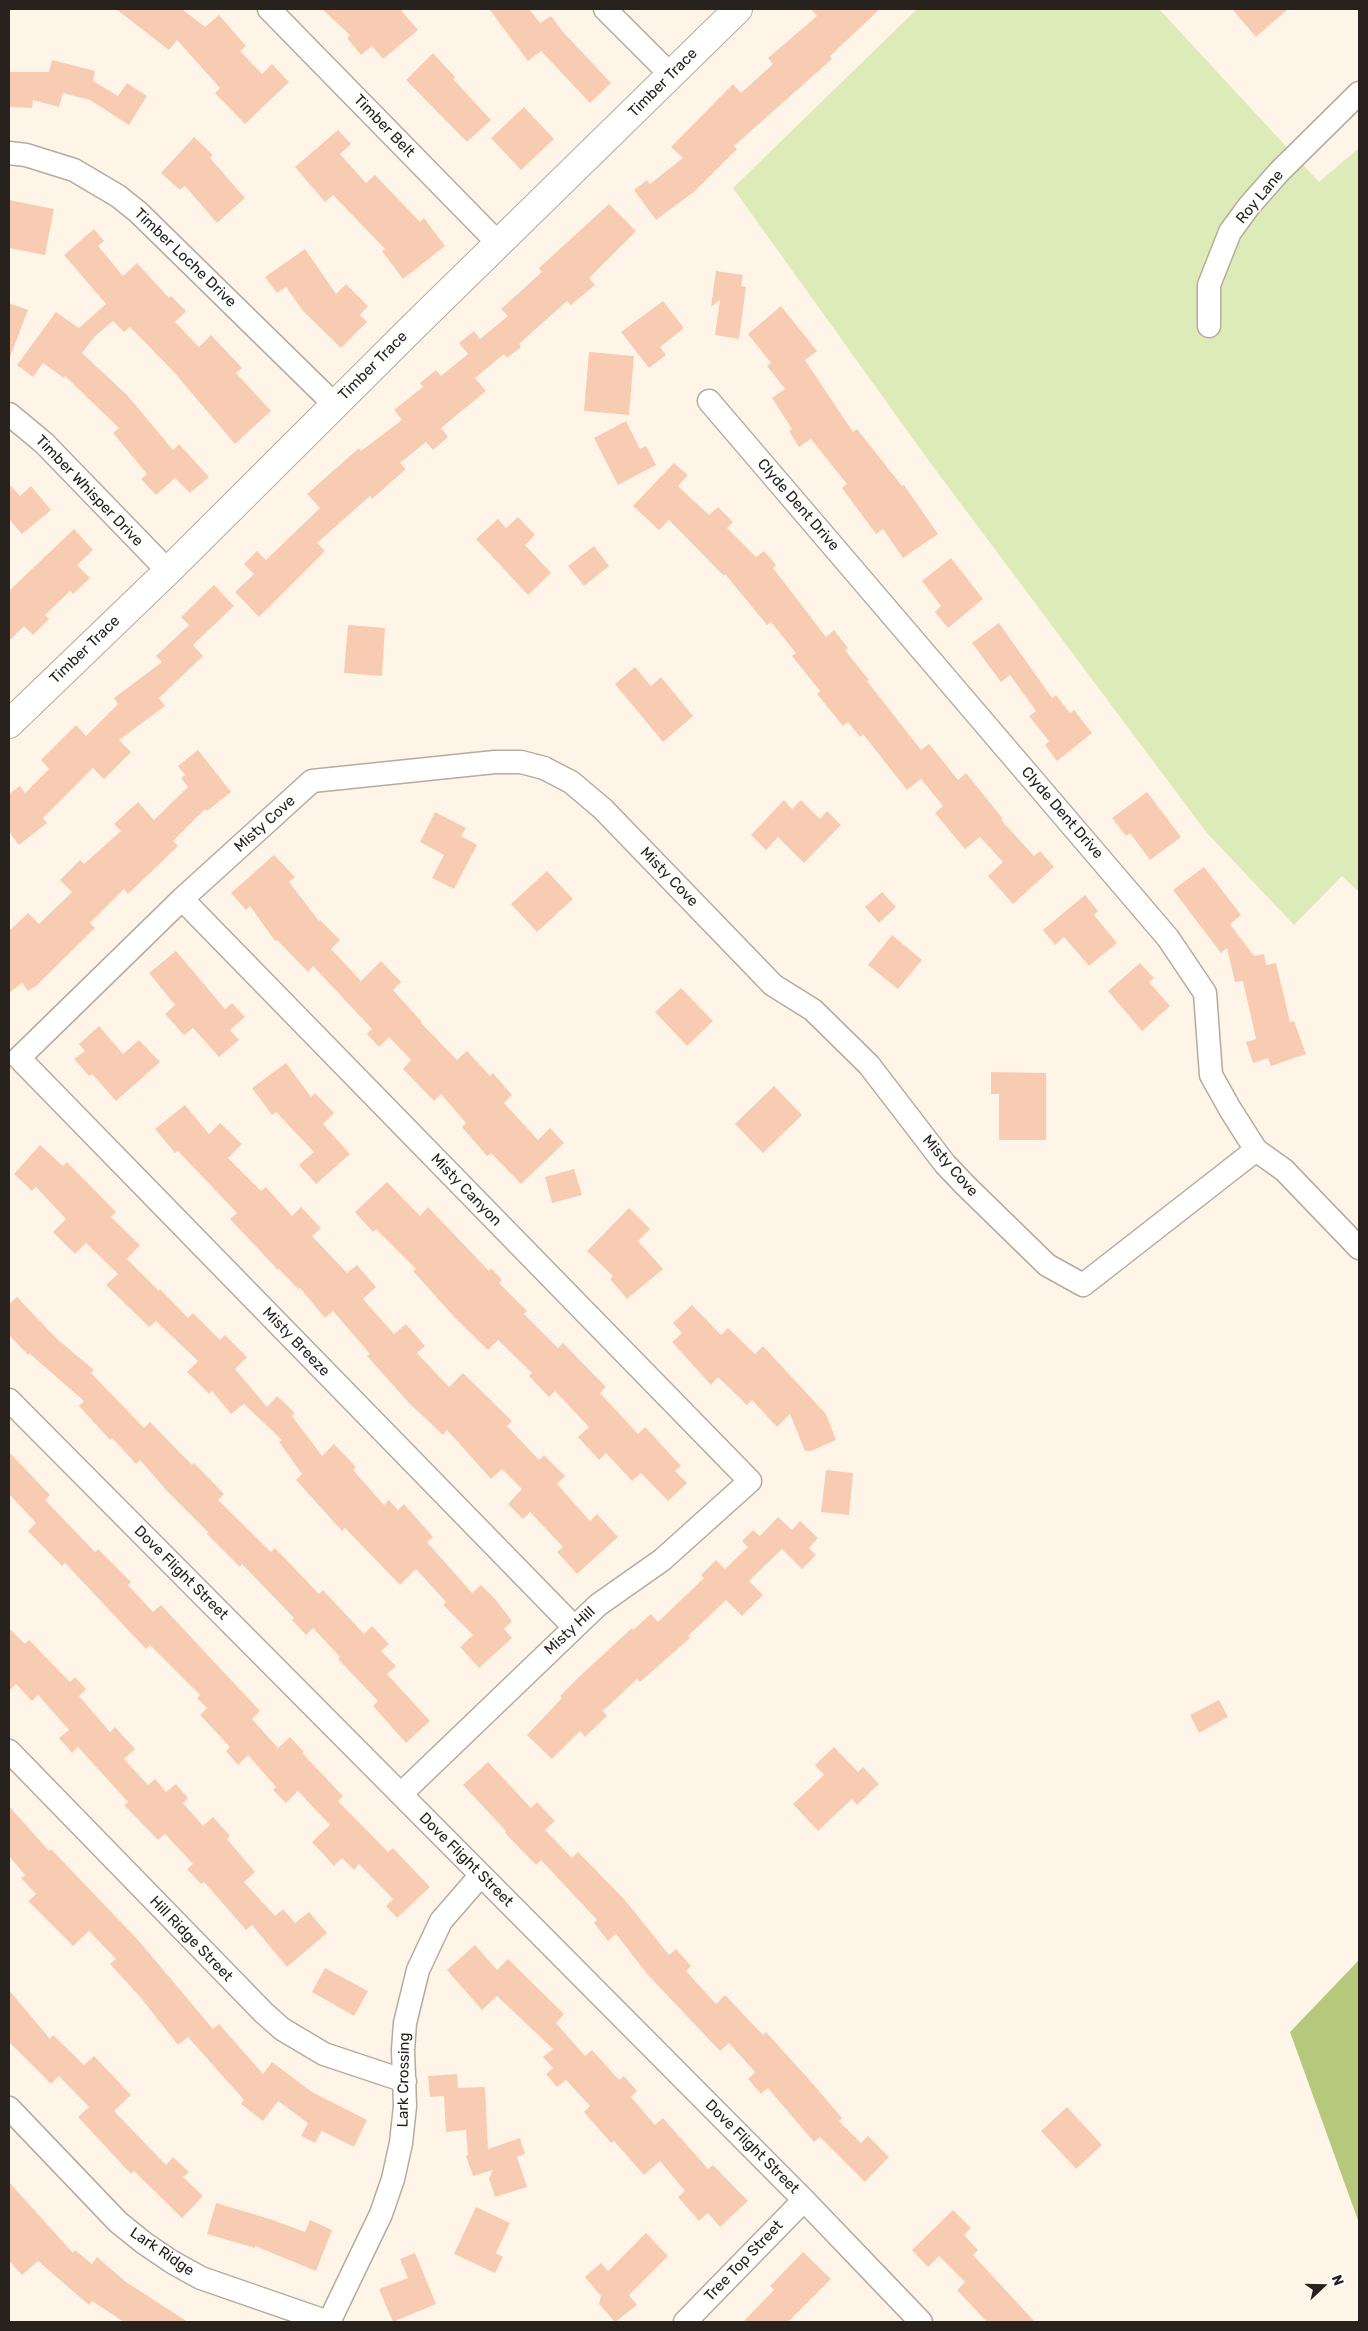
<!DOCTYPE html>
<html>
<head>
<meta charset="utf-8">
<style>
  body { margin:0 }
  #map { position:relative; width:1368px; height:2331px; overflow:hidden; background:#fef4e7; font-family:Rubik,sans-serif }
  canvas { display:block }
  .frame { position:absolute; inset:0; border:10px solid #27221d; pointer-events:none }
  .north { position:absolute; left:1298px; top:2261px; width:50px; height:50px; -webkit-text-stroke:4px #fff; paint-order:stroke; rotate:69deg; font-size:14px; font-weight:700; line-height:20px; text-align:center; color:#27221d }
  .north::after { content:''; display:block; margin:auto; width:18px; height:22px; background:#27221d; clip-path:polygon(50% 0,100% 100%,50% 72%,0 100%) }
</style>
</head>
<body>
<div id="map">
<canvas width="1368" height="2331"></canvas>
<div class="frame"></div>
<div class="north">N</div>
</div>
<script>
const ctx = document.querySelector('canvas').getContext('2d');
ctx.lineJoin = 'round';
function paint(path, color) { ctx.fillStyle = color; ctx.fill(path, 'evenodd'); }
const toPath = rows => new Path2D(rows.map(r => 'M' + r).join(''));
function strokePath(path, color, width, dash) { ctx.strokeStyle = color; ctx.lineWidth = width; ctx.lineCap = dash ? 'butt' : 'round'; ctx.setLineDash(dash || []); ctx.stroke(path); }
function drawText(font, color, halo, rows, align = 'center') {
  ctx.font = font + ' Rubik,sans-serif'; ctx.lineWidth = 4; ctx.setLineDash([]); ctx.textBaseline = 'middle'; ctx.strokeStyle = halo; ctx.fillStyle = color; for (const [text, x, y, turn = 0] of rows) {
    ctx.save(); ctx.translate(x, y); ctx.rotate((+turn || 0) * Math.PI / 180); ctx.textAlign = isNaN(turn) ? turn : align; if (halo) ctx.strokeText(text, 0, 0); ctx.fillText(text, 0, 0); ctx.restore();
  }
}
paint(toPath([
  [917,9,1159,9,1319,182,1359,148,1359,892,1342,876,1294,925,1207,833,926,457,733,188]
]), '#ddebb8');
paint(toPath([
  [1359,1960,1359,2223,1290,2032]
]), '#b6c87c');
paint(toPath([
  [116,9,182,9,205,27,219,15,246,46,240,51,262,74,272,64,289,82,245,124,215,93,220,88,177,40,169,50],
  [322,9,400,9,418,30,383,59,372,46,361,55,347,38,350,35],
  [489,9,529,9,540,23,551,16,563,32,611,83,590,103,541,51,528,61],
  [811,9,880,9,830,56,832,59,734,146,737,149,695,191,656,220,634,190,647,180,650,184,683,158,671,147,733,84,741,93,773,64,768,58,817,16],
  [1232,9,1288,9,1256,37],
  [433,53,455,77,453,79,491,120,467,142,406,80],
  [52,60,95,71,93,81,118,96,127,83,147,96,129,125,90,100,63,93,59,107,33,100,32,108,9,107,9,72,49,72],
  [524,107,554,139,521,170,491,138],
  [338,130,351,144,340,154,366,183,375,175,420,222,424,218,445,246,403,279,382,251,385,249,333,195,325,202,295,167],
  [194,137,213,155,210,158,245,198,217,223,185,186,180,190,161,173],
  [9,200,54,209,45,255,9,248],
  [609,204,636,231,589,278,595,285,571,305,567,301,519,344,521,347,507,358,504,354,475,378,486,391,441,428,448,437,433,450,426,442,400,463,406,469,372,499,370,496,317,543,325,551,259,617,235,592,254,574,244,564,257,551,266,560,320,508,307,494,359,448,361,451,402,420,394,410,423,387,420,383,436,370,441,376,468,354,459,343,474,331,480,339,508,316,501,309,542,272,539,268],
  [94,229,104,241,98,246,123,276,137,263,169,298,171,296,186,311,175,322,199,347,211,335,242,368,236,373,271,411,235,444,173,371,130,327,124,332,113,321,95,336,82,353,127,395,173,450,179,444,209,477,190,493,175,478,156,495,141,479,147,474,113,433,119,428,65,376,64,378,43,363,33,377,17,365,56,312,79,328,106,304,64,255],
  [305,249,336,294,346,284,368,306,360,315,367,322,341,348,303,311,286,287,277,293,265,277],
  [716,271,743,275,741,286,746,287,739,339,715,335,720,300,711,307],
  [663,301,684,328,660,347,666,355,649,368,621,332],
  [9,303,28,310,10,357,9,357],
  [781,306,817,351,805,360,853,432,857,429,902,486,904,485,938,534,903,558,883,529,876,534,842,488,847,484,811,439,799,447,789,431,792,429,772,398,785,389,767,366,771,363,748,334],
  [589,352,634,356,629,415,584,411],
  [626,421,640,449,646,446,656,465,618,485,594,438],
  [674,463,688,475,678,486,709,515,718,507,733,522,727,528,756,557,764,551,776,565,773,568,826,637,834,630,848,648,845,650,869,680,867,681,921,750,929,744,958,780,966,773,1003,819,1001,820,1034,856,1040,851,1054,867,1013,904,988,876,1003,862,980,837,965,849,935,813,943,806,921,779,907,790,863,734,860,737,848,722,843,726,817,694,820,691,792,656,796,653,771,622,767,625,725,574,724,576,669,520,659,530,633,506],
  [9,484,20,496,31,486,51,510,22,534,9,519],
  [518,517,535,535,525,545,551,573,528,595,476,539,498,519,506,528],
  [74,529,93,550,77,565,90,578,73,594,70,591,45,615,49,619,33,635,24,626,9,641,9,591],
  [594,546,609,566,584,586,568,566],
  [951,558,983,599,948,628,935,612,941,606,922,581],
  [214,585,234,606,193,645,203,656,159,698,165,706,119,740,131,752,104,779,93,768,43,818,47,823,19,845,9,832,9,794,20,786,25,793,49,769,41,760,76,725,86,736,118,704,114,698,162,662,156,656,189,625,181,617],
  [999,623,1052,698,1056,695,1070,713,1074,710,1092,733,1057,761,1045,745,1049,741,1029,716,1036,711,1010,675,1001,682,972,643],
  [348,625,385,628,382,676,344,673],
  [635,667,651,686,661,677,693,716,663,742,615,684],
  [198,750,231,792,207,811,205,809,173,841,178,846,149,874,128,894,124,889,90,923,95,928,36,986,28,991,22,983,9,993,9,931,28,913,39,924,72,892,60,880,80,860,84,864,121,831,114,824,138,802,154,820,188,787,181,778,185,775,178,766],
  [1147,792,1181,837,1150,860,1130,833,1126,836,1112,818],
  [784,800,792,809,801,800,820,819,827,811,841,825,804,863,778,837,766,850,751,835],
  [435,812,466,828,461,836,477,845,454,889,432,878,444,855,420,842],
  [274,855,295,877,289,882,319,921,320,920,340,940,331,949,361,981,381,961,401,982,393,990,422,1022,421,1023,457,1060,467,1051,490,1076,493,1073,512,1095,504,1103,538,1140,550,1128,564,1143,521,1184,491,1153,487,1156,468,1134,462,1127,466,1123,441,1094,434,1101,403,1069,411,1060,389,1037,379,1047,367,1034,372,1029,313,966,308,972,277,940,275,941,250,906,246,910,231,893],
  [1204,867,1241,915,1230,924,1254,956,1264,954,1266,965,1276,963,1290,1022,1294,1021,1306,1054,1271,1066,1268,1058,1253,1063,1246,1042,1256,1039,1243,981,1235,982,1227,948,1221,953,1173,890],
  [547,871,573,899,537,932,511,904],
  [882,892,896,907,879,923,865,907],
  [1085,895,1098,911,1094,915,1117,943,1089,966,1064,937,1055,945,1043,930],
  [892,935,922,960,898,989,868,965],
  [176,951,225,1009,232,1003,245,1017,230,1030,239,1040,219,1057,193,1028,184,1035,165,1014,175,1005,149,973],
  [1140,963,1154,978,1149,982,1170,1006,1142,1031,1108,991],
  [681,988,713,1021,687,1046,655,1012],
  [99,1026,123,1054,139,1040,160,1062,116,1101,92,1074,89,1076,74,1059,85,1051,79,1044],
  [286,1063,311,1097,315,1093,334,1113,323,1124,350,1154,316,1184,299,1165,314,1152,276,1112,272,1115,252,1088],
  [991,1072,1046,1073,1046,1140,999,1140,999,1094,991,1094],
  [774,1086,802,1115,763,1153,735,1124],
  [185,1105,209,1134,220,1123,242,1144,228,1158,261,1191,266,1187,292,1216,301,1207,321,1228,312,1236,347,1273,357,1265,376,1287,363,1299,394,1334,406,1324,425,1346,417,1353,449,1387,463,1373,512,1421,507,1426,539,1460,544,1455,565,1476,557,1484,590,1521,597,1514,618,1537,577,1574,557,1552,563,1547,530,1512,523,1519,508,1504,522,1489,502,1469,491,1479,447,1430,443,1435,409,1403,367,1356,370,1354,333,1311,325,1318,300,1288,298,1289,279,1269,278,1270,230,1219,237,1213,178,1151,175,1153,155,1129],
  [40,1145,63,1166,67,1162,116,1212,111,1217,140,1245,127,1259,159,1291,160,1289,188,1318,193,1313,220,1340,225,1335,247,1357,235,1369,267,1407,277,1396,295,1413,292,1416,322,1456,334,1444,356,1467,353,1470,384,1505,389,1500,398,1510,404,1504,433,1537,427,1542,472,1593,481,1585,495,1599,512,1621,504,1629,512,1638,479,1668,460,1647,473,1635,443,1605,446,1602,416,1569,400,1585,345,1528,342,1531,296,1480,302,1474,279,1442,282,1440,244,1404,231,1414,212,1391,209,1394,187,1372,198,1361,156,1321,149,1327,106,1285,118,1274,86,1243,75,1254,53,1232,66,1219,36,1187,32,1191,14,1174],
  [574,1169,582,1195,552,1203,545,1177],
  [387,1182,420,1216,428,1207,489,1271,491,1268,502,1280,499,1283,527,1311,524,1314,558,1348,563,1343,606,1387,600,1393,638,1434,645,1427,681,1466,675,1471,687,1483,668,1501,641,1473,632,1481,606,1453,599,1460,578,1437,589,1427,555,1391,549,1397,529,1376,532,1373,498,1340,488,1350,458,1321,413,1271,416,1269,376,1229,373,1232,355,1212],
  [629,1208,650,1229,638,1241,663,1269,627,1299,610,1279,613,1276,587,1251],
  [17,1297,57,1339,94,1370,91,1373,144,1428,150,1422,192,1465,194,1463,224,1494,218,1500,271,1552,275,1548,319,1594,323,1590,364,1634,372,1626,389,1644,381,1651,396,1666,387,1674,430,1721,406,1743,373,1706,378,1701,338,1659,340,1657,313,1628,306,1635,292,1620,294,1618,242,1564,240,1567,207,1534,208,1532,167,1491,140,1460,136,1464,112,1438,110,1440,79,1406,84,1401,30,1354,28,1355,9,1335,9,1304],
  [692,1305,721,1335,728,1328,755,1354,763,1346,826,1414,836,1440,811,1451,805,1451,790,1414,777,1427,752,1400,747,1405,718,1377,711,1385,672,1342,682,1333,673,1323],
  [9,1452,50,1495,45,1500,95,1552,98,1549,131,1582,128,1585,153,1612,161,1605,260,1711,252,1719,278,1748,290,1737,304,1752,302,1753,343,1796,338,1801,388,1852,393,1848,430,1887,397,1918,386,1906,393,1899,359,1864,354,1870,342,1858,334,1866,312,1842,330,1825,298,1791,286,1803,273,1790,276,1787,248,1755,238,1765,226,1751,230,1747,200,1715,207,1708,197,1698,200,1695,150,1645,146,1649,65,1563,62,1566,28,1531,36,1523,9,1494],
  [826,1470,853,1473,849,1515,821,1512],
  [778,1517,792,1530,800,1521,818,1538,809,1548,816,1555,802,1569,782,1549,749,1581,763,1595,742,1616,726,1600,688,1636,690,1638,640,1682,637,1679,603,1711,607,1716,585,1737,580,1731,552,1759,527,1735,562,1698,560,1696,580,1676,632,1628,633,1630,651,1614,658,1622,704,1578,701,1575,716,1560,725,1569,748,1547,742,1541,753,1530,760,1536],
  [9,1628,25,1644,29,1640,70,1682,75,1677,86,1689,79,1696,110,1732,115,1727,135,1749,124,1759,148,1785,155,1779,166,1792,176,1784,188,1798,183,1803,203,1826,213,1817,230,1836,227,1839,255,1872,244,1882,275,1916,283,1909,295,1923,309,1912,327,1933,287,1967,252,1925,246,1930,204,1882,201,1884,187,1869,193,1864,165,1834,158,1840,124,1805,128,1802,78,1747,72,1753,59,1738,69,1730,38,1695,32,1701,16,1684,9,1691],
  [1219,1700,1228,1717,1199,1733,1190,1715],
  [834,1747,858,1772,863,1767,879,1784,857,1805,852,1799,818,1831,793,1804,824,1775,815,1765],
  [488,1762,531,1808,537,1802,555,1821,545,1830,572,1858,578,1852,624,1899,669,1955,676,1949,691,1966,686,1971,716,2004,725,1995,763,2035,766,2032,813,2084,842,2118,839,2121,861,2143,868,2136,889,2157,865,2182,820,2137,814,2142,768,2088,761,2094,748,2079,755,2072,729,2043,720,2051,648,1975,616,1934,608,1941,594,1923,597,1920,541,1860,536,1865,505,1833,506,1831,463,1785],
  [9,1806,49,1851,51,1849,138,1940,213,2029,219,2024,263,2074,272,2062,312,2092,367,2120,354,2147,322,2131,315,2143,301,2136,308,2123,278,2101,263,2121,241,2104,244,2100,188,2037,178,2045,141,1998,110,1964,116,1959,89,1931,73,1946,28,1901,36,1894,21,1878,25,1875,9,1856],
  [475,1945,497,1970,508,1959,564,2014,556,2023,585,2056,592,2050,619,2080,624,2076,637,2091,631,2097,655,2125,663,2118,708,2169,713,2165,748,2201,720,2227,708,2213,699,2221,678,2197,685,2191,660,2161,644,2175,614,2141,611,2143,584,2112,590,2106,566,2080,557,2087,546,2074,553,2068,543,2057,553,2049,497,1996,482,2010,447,1970],
  [325,1968,368,1991,354,2016,312,1992],
  [9,1990,50,2039,53,2035,84,2065,94,2056,131,2095,114,2111,166,2165,173,2157,189,2172,183,2177,203,2196,182,2218,134,2171,131,2174,78,2117,89,2107,59,2076,51,2084,9,2042],
  [457,2074,458,2088,485,2087,488,2149,520,2138,525,2154,517,2157,527,2187,495,2197,489,2179,493,2170,473,2176,466,2156,468,2155,466,2130,446,2132,444,2096,430,2097,428,2076],
  [1067,2107,1102,2145,1076,2169,1041,2131],
  [9,2182,73,2253,75,2250,92,2264,97,2257,126,2282,188,2322,124,2322,92,2301,89,2305,38,2261,22,2275,9,2261],
  [216,2203,270,2219,305,2232,310,2220,332,2230,316,2271,255,2246,255,2248,207,2234],
  [476,2207,510,2223,496,2253,503,2257,495,2273,454,2254],
  [953,2210,971,2228,964,2235,978,2250,973,2255,1035,2322,987,2322,957,2290,965,2282,939,2256,928,2267,912,2250],
  [646,2233,668,2256,629,2295,637,2305,615,2322,599,2304,601,2296,585,2277,601,2263,608,2271],
  [803,2252,831,2279,788,2322,743,2322,774,2290,770,2286],
  [415,2253,436,2304,393,2322,379,2289,408,2278,400,2259]
]), '#f8ccb2');
const minor = toPath([
  [269,9,499,244],
  [605,9,671,75],
  [9,153,26,155,74,170,118,196,138,212,335,405],
  [1209,326,1209,285,1230,232,1249,206,1279,172,1359,93],
  [709,401,1168,938,1205,993,1211,1075,1230,1109,1256,1150,1284,1170,1359,1248],
  [9,414,44,443,168,571],
  [182,899,750,1481,662,1560,598,1605,401,1794],
  [9,1400,804,2200,921,2322],
  [574,1627,19,1058,182,899,312,781,495,762,521,762,544,768,571,782,603,809,773,985,813,1010,869,1065,945,1164,966,1186,1047,1265,1083,1285,1256,1150],
  [9,1751,264,2013,282,2029,324,2054,405,2081],
  [9,2108,118,2222,144,2243,172,2262,201,2278,328,2322],
  [329,2322,381,2214,393,2179,401,2143,405,2106,403,2050,405,2023,418,1970,441,1921,481,1875],
  [685,2322,804,2200]
]);
const tertiary = toPath([
  [9,724,168,571,412,328,738,9]
]);
strokePath(minor, '#b7ab9c', 25);
strokePath(tertiary, '#b7ab9c', 30);
strokePath(minor, '#fff', 22);
strokePath(tertiary, '#fff', 28);
drawText('15px', '#27221d', '#fff', [
  ["Timber Trace",663,83,-45],
  ["Timber Belt",384,126,46],
  ["Roy Lane",1260,197,-50],
  ["Timber Loche Drive",185,258,44],
  ["Timber Trace",373,366,-45],
  ["Timber Whisper Drive",89,491,46],
  ["Clyde Dent Drive",798,505,49],
  ["Timber Trace",85,650,-44],
  ["Clyde Dent Drive",1062,813,49],
  ["Misty Cove",265,824,-42],
  ["Misty Cove",669,877,46],
  ["Misty Cove",950,1166,49],
  ["Misty Canyon",466,1190,46],
  ["Misty Breeze",296,1342,46],
  ["Dove Flight Street",181,1573,45],
  ["Misty Hill",570,1631,-43],
  ["Dove Flight Street",466,1860,45],
  ["Hill Ridge Street",191,1939,46],
  ["Lark Crossing",404,2080,-89],
  ["Dove Flight Street",752,2147,45],
  ["Lark Ridge",162,2252,34],
  ["Tree Top Street",744,2261,-46]
]);
</script>
</body>
</html>
